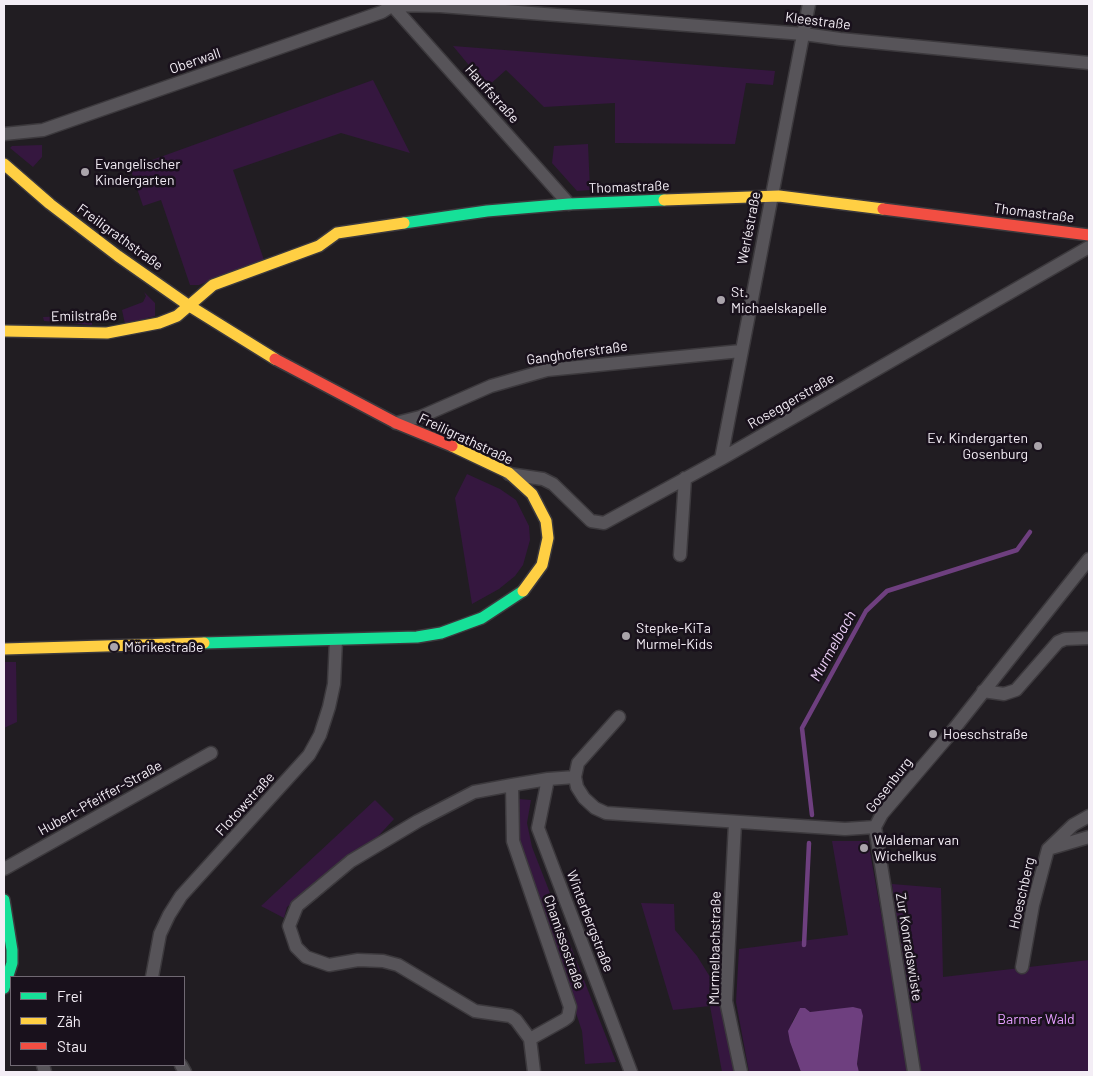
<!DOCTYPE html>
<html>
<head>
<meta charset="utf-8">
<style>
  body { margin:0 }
  #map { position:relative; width:1093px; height:1076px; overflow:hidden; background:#211d22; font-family:Barlow,sans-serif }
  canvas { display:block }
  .frame { position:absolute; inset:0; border:5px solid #f3edf5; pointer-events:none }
  .legend { position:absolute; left:10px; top:976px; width:175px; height:90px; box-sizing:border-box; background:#19111c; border:1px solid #706973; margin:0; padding:6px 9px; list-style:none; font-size:15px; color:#f3edf5 }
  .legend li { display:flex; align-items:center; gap:10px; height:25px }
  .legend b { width:25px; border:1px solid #706973 }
</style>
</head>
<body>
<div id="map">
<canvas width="1093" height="1076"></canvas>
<div class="frame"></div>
<ul class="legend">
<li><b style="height:6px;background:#16e098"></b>Frei</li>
<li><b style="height:6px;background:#ffcf43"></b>Zäh</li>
<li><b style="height:6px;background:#f24e42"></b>Stau</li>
</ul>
</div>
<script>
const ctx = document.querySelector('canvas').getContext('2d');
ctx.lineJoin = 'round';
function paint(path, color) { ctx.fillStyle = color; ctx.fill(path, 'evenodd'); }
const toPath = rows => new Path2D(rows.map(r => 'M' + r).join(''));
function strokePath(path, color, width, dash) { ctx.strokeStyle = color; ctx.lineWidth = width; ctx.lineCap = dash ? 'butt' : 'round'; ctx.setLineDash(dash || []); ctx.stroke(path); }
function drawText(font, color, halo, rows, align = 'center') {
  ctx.font = font + ' Barlow,sans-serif'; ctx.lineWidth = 5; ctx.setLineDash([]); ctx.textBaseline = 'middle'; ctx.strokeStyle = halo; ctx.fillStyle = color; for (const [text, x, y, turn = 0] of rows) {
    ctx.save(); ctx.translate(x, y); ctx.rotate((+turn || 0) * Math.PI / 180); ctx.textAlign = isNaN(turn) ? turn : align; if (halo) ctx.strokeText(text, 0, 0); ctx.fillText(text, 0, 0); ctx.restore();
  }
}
paint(toPath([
  [453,46,775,71,773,85,746,83,735,144,615,143,615,103,544,107,506,70,487,87],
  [373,80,410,153,341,133,233,170,264,260,199,285,190,285,161,200,143,206,130,168],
  [588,144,590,190,577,191,552,163,554,146],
  [42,145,42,157,33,167,10,148,12,146],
  [144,292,155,303,155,316,125,324,122,310,143,302,146,296],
  [92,315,92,325,44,321,43,317],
  [467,474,500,489,516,500,529,526,530,540,523,565,515,576,499,589,472,604,455,498],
  [4,662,16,662,17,722,4,728],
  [519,799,531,800,527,823,532,847,616,1062,585,1064,582,1031,520,846,516,808],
  [375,800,394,819,371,844,287,907,284,918,261,906],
  [832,841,868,841,884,930,898,928,892,884,941,888,943,977,1089,960,1089,1072,859,1072,857,1064,863,1016,834,1010,810,1012,800,1008,792,1022,790,1042,801,1072,749,1072,736,1002,739,949,848,935],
  [641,903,674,904,675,930,697,956,720,993,736,1072,722,1072,710,1006,673,1010]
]), '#35173f');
paint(toPath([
  [853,1007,861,1009,863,1016,857,1064,859,1072,801,1072,790,1042,788,1031,800,1008,805,1008,810,1012]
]), '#6e3f7f');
strokePath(toPath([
  [812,815,802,728,866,611,887,591,1017,550,1030,532],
  [804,945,809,843]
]), '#6e3f7f', 4.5);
const street = toPath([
  [391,4,569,204],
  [4,134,43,130,382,12,393,5,440,6,804,34,840,39,1089,63],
  [396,423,420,417,491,386,547,370,741,351],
  [721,459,809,4],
  [509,474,543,479,553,484,591,521,604,523,721,459,1089,247],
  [680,555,685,478],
  [983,691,1004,694,1016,690,1058,642,1065,639,1089,638],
  [575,777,577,787,584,798,595,808,606,813,845,829,875,827],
  [548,779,538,828,631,1072],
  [512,785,513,841,570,1007,568,1017,564,1020,530,1039,516,1020,510,1016,475,1011,398,965,383,961,358,960,329,965,306,957,296,947,289,926,297,906,351,861,418,821,474,792,512,785,548,779,575,777,578,763,619,717],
  [735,823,726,1001,741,1072],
  [875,827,882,814,946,739,1089,559],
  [875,827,914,1072],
  [1048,849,1089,837],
  [4,869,211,753],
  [1022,967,1033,905,1048,849,1073,825,1089,816],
  [152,977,160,934,169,915,181,896,309,755,320,735,329,707,334,684,336,640],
  [530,1039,534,1072],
  [43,1065,45,1072],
  [181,1065,185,1072]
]);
const fast = toPath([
  [404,223,487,211,569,204,664,200],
  [204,643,417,637,441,633,482,618,523,591],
  [4,900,12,950,12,963,4,988]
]);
const slow = toPath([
  [4,164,50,204,118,256,188,305,275,359],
  [664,200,779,196,883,209],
  [4,331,107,333,159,323,177,316,213,285,319,246,337,233,404,223],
  [452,446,509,473,532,494,546,521,548,538,542,565,523,591],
  [4,649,204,643]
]);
const jam = toPath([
  [883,209,1089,235],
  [275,359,396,423,452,446]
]);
strokePath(street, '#3c393d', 15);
strokePath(fast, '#3c393d', 14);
strokePath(slow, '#3c393d', 14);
strokePath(jam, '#3c393d', 14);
strokePath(street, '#575459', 12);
strokePath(fast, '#16e098', 11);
strokePath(slow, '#ffcf43', 11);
strokePath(jam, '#f24e42', 11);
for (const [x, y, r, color] of [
  [85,172,5,"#aaa4ab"],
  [721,300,5,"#aaa4ab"],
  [1038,446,5,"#aaa4ab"],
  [626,636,5,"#aaa4ab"],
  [114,647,5,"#aaa4ab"],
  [933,734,5,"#aaa4ab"],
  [864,848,5,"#aaa4ab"]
]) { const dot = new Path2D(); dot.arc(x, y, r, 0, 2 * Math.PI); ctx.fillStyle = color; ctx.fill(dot); strokePath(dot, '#19111c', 2); }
drawText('14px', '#f3edf5', '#19111c', [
  ["Kleestraße",818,21,7],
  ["Oberwall",195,61,-19],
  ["Hauffstraße",492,94,48],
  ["Thomastraße",629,187,-2],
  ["Thomastraße",1034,213,7],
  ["Werléstraße",749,228,-79],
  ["Freiligrathstraße",120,237,36],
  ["Emilstraße",84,316,-1],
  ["Ganghoferstraße",577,353,-8],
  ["Roseggerstraße",791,401,-30],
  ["Freiligrathstraße",466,439,25],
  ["Gosenburg",889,785,-52],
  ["Hubert-Pfeiffer-Straße",100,798,-29],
  ["Flotowstraße",245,804,-48],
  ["Hoeschberg",1022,893,-77],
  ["Winterbergstraße",590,921,69],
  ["Chamissostraße",564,942,71],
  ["Zur Konradswüste",909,947,81],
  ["Murmelbachstraße",715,948,-89]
]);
drawText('14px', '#f3edf5', '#19111c', [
  ["Evangelischer",95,164],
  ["Kindergarten",95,180],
  ["St.",731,292],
  ["Michaelskapelle",731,308],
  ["Ev. Kindergarten",1028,438,"right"],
  ["Gosenburg",1028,454,"right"],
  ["Stepke-KiTa",636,628],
  ["Murmel-Kids",636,644],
  ["Mörikestraße",124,647],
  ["Hoeschstraße",943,734],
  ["Waldemar van",874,840],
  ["Wichelkus",874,856]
], 'left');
drawText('14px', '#e59eff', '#19111c', [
  ["Barmer Wald",1036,1019]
]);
drawText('italic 15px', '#ecd0f7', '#19111c', [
  ["Murmelbach",833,646,-61]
]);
</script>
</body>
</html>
